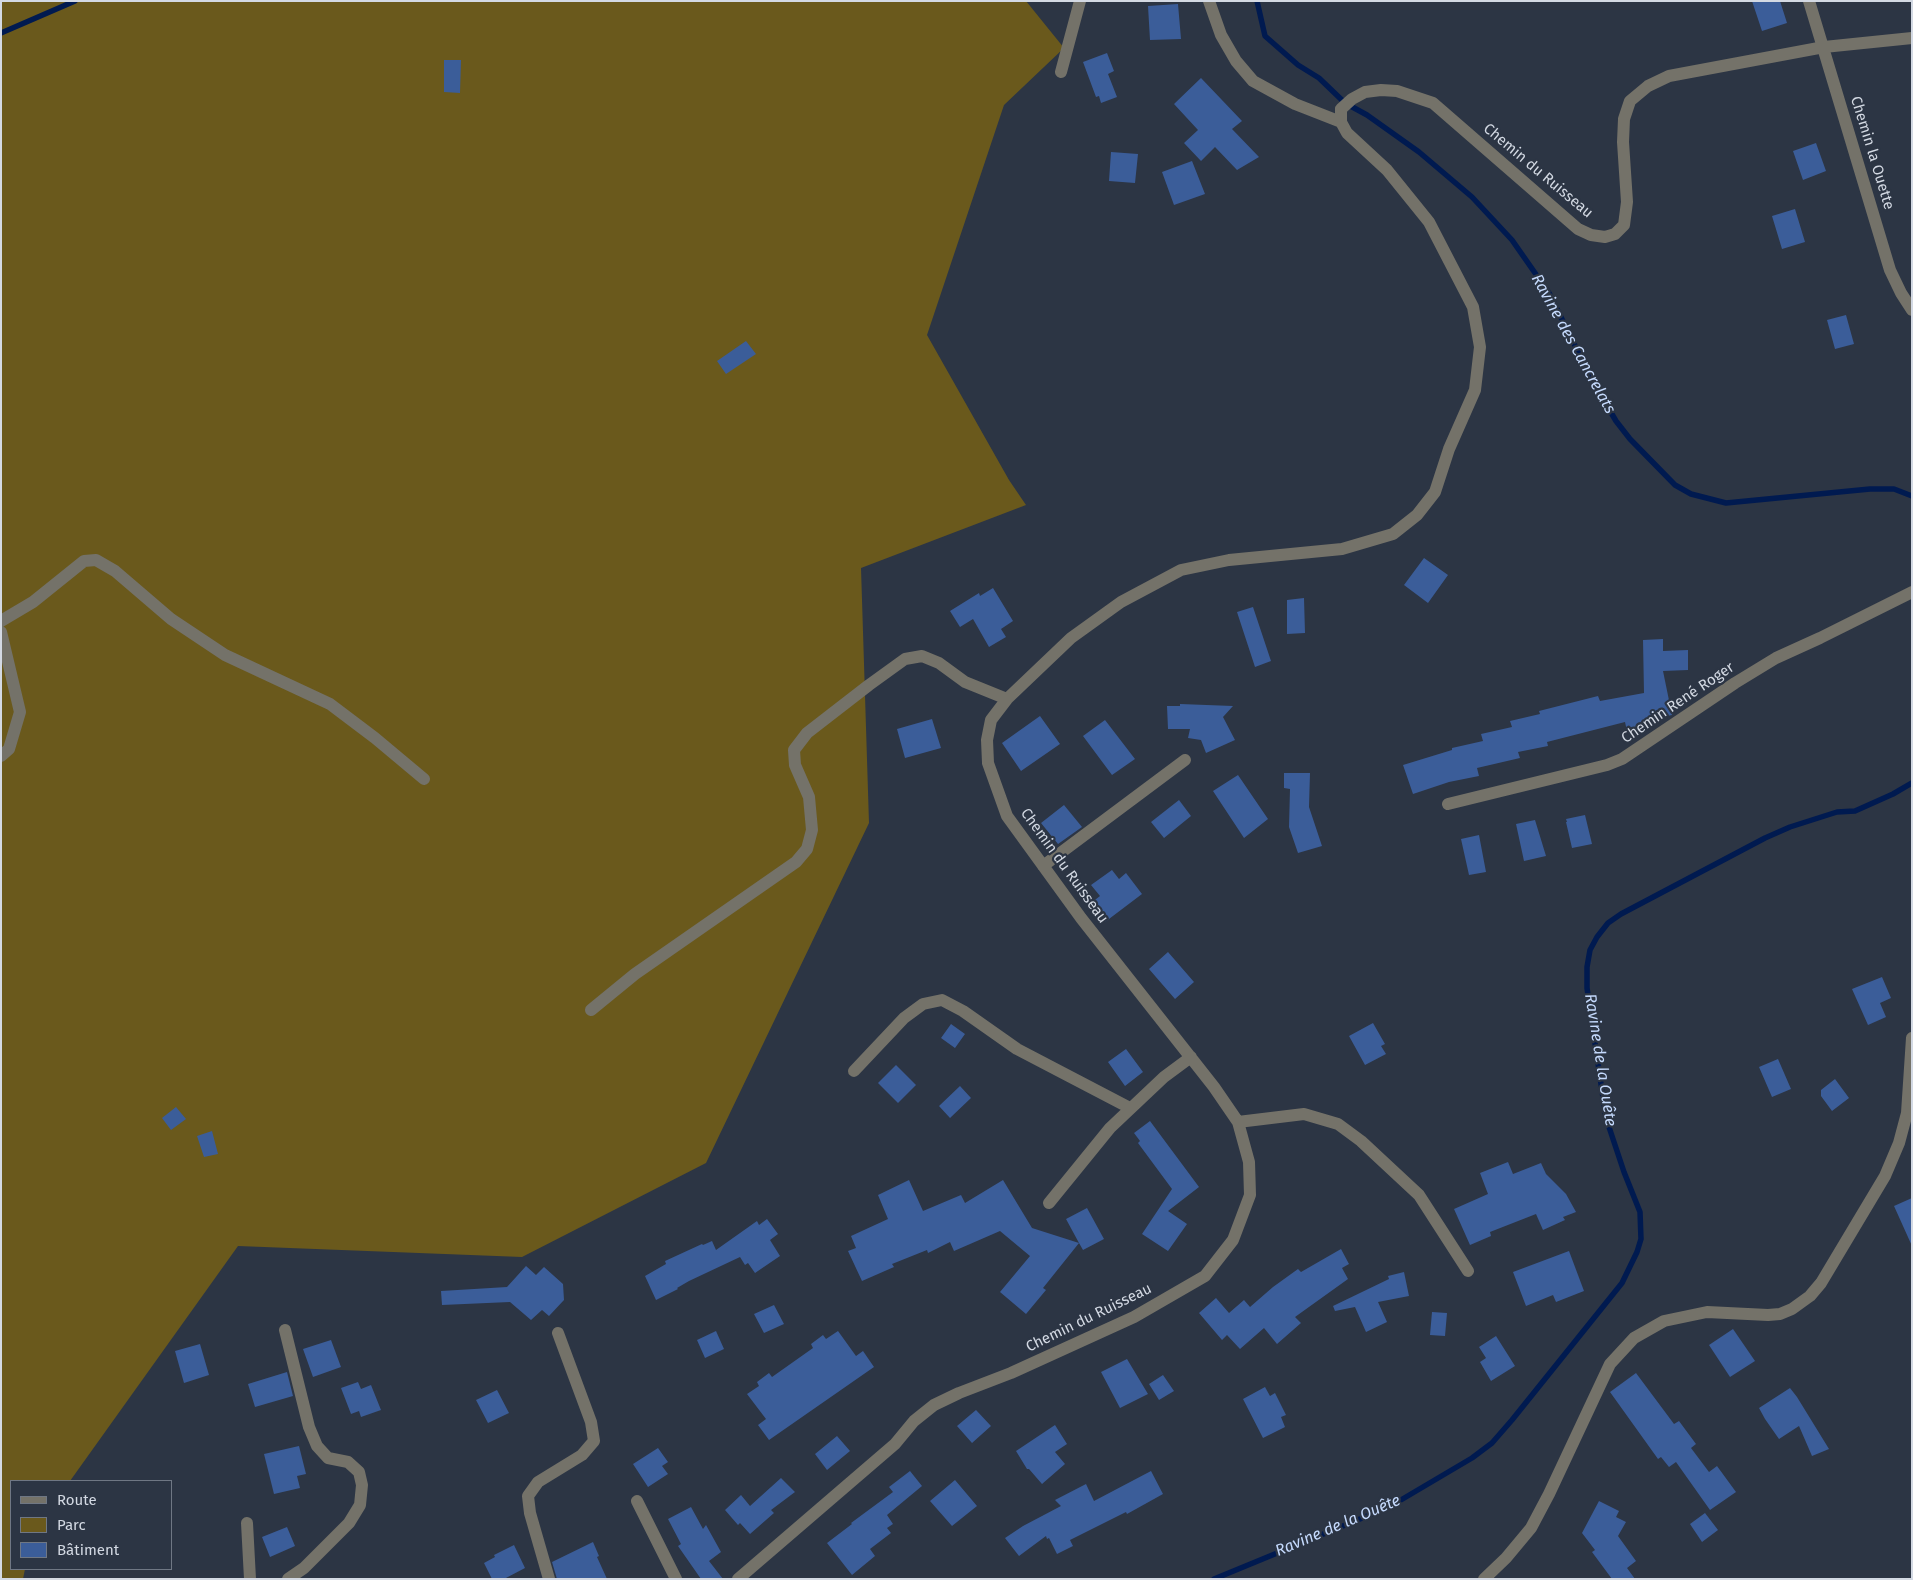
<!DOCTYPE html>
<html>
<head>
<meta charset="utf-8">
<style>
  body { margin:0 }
  #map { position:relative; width:1913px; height:1580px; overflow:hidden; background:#2c3544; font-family:"Fira Sans",sans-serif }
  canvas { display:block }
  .frame { position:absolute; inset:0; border:2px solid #d3d9e3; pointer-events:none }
  .legend { position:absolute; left:10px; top:1480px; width:162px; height:90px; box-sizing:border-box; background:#2c3544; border:1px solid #6f7784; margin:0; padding:6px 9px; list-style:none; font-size:15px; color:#d3d9e3 }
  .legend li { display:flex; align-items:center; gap:10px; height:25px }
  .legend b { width:25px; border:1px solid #6f7784 }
</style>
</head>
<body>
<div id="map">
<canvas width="1913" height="1580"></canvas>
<div class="frame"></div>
<ul class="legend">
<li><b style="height:6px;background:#747269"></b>Route</li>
<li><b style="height:14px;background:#6a591c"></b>Parc</li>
<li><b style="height:14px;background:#3b5d99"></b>Bâtiment</li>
</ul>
</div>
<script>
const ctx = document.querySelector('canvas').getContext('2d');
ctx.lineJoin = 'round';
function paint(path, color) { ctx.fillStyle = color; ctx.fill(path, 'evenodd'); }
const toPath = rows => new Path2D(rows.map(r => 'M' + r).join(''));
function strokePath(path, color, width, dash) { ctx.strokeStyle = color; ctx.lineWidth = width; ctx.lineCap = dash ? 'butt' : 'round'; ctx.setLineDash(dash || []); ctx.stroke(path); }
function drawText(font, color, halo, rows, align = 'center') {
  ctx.font = font + ' "Fira Sans",sans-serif'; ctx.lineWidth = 4.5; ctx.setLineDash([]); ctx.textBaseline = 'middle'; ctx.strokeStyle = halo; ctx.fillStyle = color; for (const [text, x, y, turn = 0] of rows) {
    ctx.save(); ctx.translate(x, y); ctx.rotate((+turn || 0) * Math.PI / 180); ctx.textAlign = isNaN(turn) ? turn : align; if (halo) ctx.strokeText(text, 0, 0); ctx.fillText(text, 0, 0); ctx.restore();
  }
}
paint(toPath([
  [1,1,1026,1,1064,48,1004,105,927,335,1009,480,1026,505,861,568,869,823,706,1163,522,1257,238,1246,70,1481,11,1481,11,1569,25,1569,23,1579,1,1579]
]), '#6a591c');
strokePath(toPath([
  [1257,1,1265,36,1298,65,1319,78,1345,103,1367,115,1419,152,1472,197,1512,240,1549,293,1593,382,1616,421,1630,439,1675,485,1691,494,1726,503,1870,489,1894,489,1912,496],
  [1,33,75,1],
  [1214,1579,1389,1507,1472,1458,1492,1443,1512,1420,1622,1283,1637,1252,1641,1239,1640,1212,1624,1172,1606,1118,1587,988,1587,967,1590,950,1597,937,1608,923,1621,914,1765,838,1790,827,1837,812,1855,811,1893,794,1912,783]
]), '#001a50', 5.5);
paint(toPath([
  [1752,1,1780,1,1787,23,1762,31],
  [1178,4,1181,39,1150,40,1148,6],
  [1107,53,1114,71,1108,74,1117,97,1101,103,1099,96,1096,97,1083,62],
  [444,60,461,60,460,93,444,92],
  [1201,78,1242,121,1232,129,1259,157,1237,170,1215,147,1201,161,1184,143,1198,130,1174,104],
  [1816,143,1826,171,1803,180,1793,151],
  [1111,152,1138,154,1135,183,1109,181],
  [1192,161,1205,194,1174,205,1162,172],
  [1795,209,1805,242,1782,249,1772,216],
  [1846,315,1854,344,1835,349,1827,320],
  [746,341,756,354,726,374,717,361],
  [1424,558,1448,575,1428,603,1404,585],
  [993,588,1013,621,1001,629,1006,637,989,647,973,619,960,627,950,611,979,593,980,596],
  [1304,598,1305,633,1287,634,1287,600],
  [1253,607,1271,661,1255,667,1237,612],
  [1663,639,1663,651,1688,650,1688,670,1663,671,1672,715,1652,719,1653,726,1627,731,1625,722,1547,742,1548,746,1518,752,1520,758,1477,768,1479,776,1449,782,1413,794,1403,765,1452,750,1452,748,1483,741,1481,734,1512,727,1510,721,1540,714,1539,711,1598,696,1600,701,1644,693,1643,640],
  [1180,704,1233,706,1223,717,1235,740,1206,753,1201,740,1188,738,1190,729,1168,729,1167,706,1180,706],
  [1040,716,1060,744,1021,771,1002,743],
  [932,719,941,748,905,758,897,729],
  [1105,720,1135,759,1112,775,1083,736],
  [1284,773,1310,773,1309,807,1322,846,1298,853,1289,827,1290,789,1284,788],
  [1238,775,1268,819,1244,838,1213,791],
  [1179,800,1191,816,1164,838,1151,822],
  [1064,805,1082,827,1058,844,1041,823],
  [1585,815,1592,844,1572,848,1566,822,1567,822,1566,819],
  [1535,820,1546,856,1524,861,1516,824],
  [1479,835,1486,872,1469,875,1461,839],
  [1112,870,1119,879,1126,873,1142,894,1105,922,1091,903,1100,896,1091,885],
  [1168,952,1194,982,1175,999,1149,969],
  [1882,977,1891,998,1880,1003,1886,1017,1868,1025,1852,989],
  [1373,1023,1385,1044,1381,1046,1386,1054,1365,1065,1349,1036],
  [951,1024,965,1034,955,1048,941,1038],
  [1126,1049,1143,1072,1125,1086,1108,1062],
  [1778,1059,1791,1089,1772,1097,1759,1067],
  [896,1065,916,1085,898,1103,878,1083],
  [1835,1079,1849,1098,1832,1111,1821,1096,1821,1090],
  [960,1086,971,1098,950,1118,939,1106],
  [176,1107,186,1119,171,1130,162,1118],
  [1150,1121,1199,1187,1168,1211,1187,1224,1168,1251,1142,1234,1172,1189,1138,1143,1140,1141,1134,1133],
  [212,1131,218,1154,204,1157,197,1136],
  [1508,1162,1513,1174,1541,1163,1546,1174,1566,1194,1576,1212,1563,1217,1565,1220,1543,1230,1536,1214,1490,1232,1491,1236,1470,1245,1454,1209,1488,1194,1480,1173],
  [909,1180,923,1211,961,1195,965,1203,1003,1180,1032,1228,1079,1243,1066,1219,1087,1208,1104,1239,1083,1250,1079,1243,1043,1288,1046,1290,1026,1314,1000,1292,1030,1256,1000,1231,954,1251,950,1242,928,1253,927,1250,892,1264,894,1267,862,1281,848,1251,856,1248,851,1236,888,1219,878,1195],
  [1912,1198,1912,1246,1894,1206],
  [767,1219,778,1234,770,1240,780,1256,755,1273,748,1263,745,1265,740,1257,689,1281,677,1288,678,1289,656,1300,645,1276,666,1264,665,1261,702,1244,703,1245,712,1241,716,1250,757,1221,759,1225],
  [1341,1249,1349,1264,1342,1268,1348,1279,1295,1317,1301,1323,1277,1344,1264,1328,1240,1349,1227,1335,1222,1340,1199,1313,1216,1298,1229,1313,1244,1300,1250,1307,1273,1287,1298,1269,1301,1272],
  [1569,1251,1584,1291,1556,1302,1553,1295,1526,1306,1513,1272],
  [526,1266,536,1275,544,1267,563,1284,564,1300,549,1316,542,1310,531,1320,510,1302,442,1305,441,1291,507,1287],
  [1404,1272,1409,1296,1378,1302,1387,1322,1366,1332,1355,1307,1335,1311,1333,1306,1389,1279,1388,1276],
  [774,1305,784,1324,764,1333,754,1314],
  [1432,1312,1447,1313,1445,1336,1430,1335],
  [1733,1329,1755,1361,1730,1377,1709,1345],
  [716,1331,724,1349,705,1358,697,1340],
  [838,1331,856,1356,863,1351,874,1367,769,1440,758,1425,766,1419,747,1394,759,1386,757,1382,769,1373,772,1377,813,1348,811,1344,823,1335,826,1339],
  [1496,1336,1515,1366,1491,1381,1480,1362,1486,1358,1479,1347],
  [331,1340,341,1367,313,1377,303,1349],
  [200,1344,209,1375,184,1383,175,1351],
  [1127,1359,1148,1394,1120,1408,1101,1372],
  [287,1372,293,1396,255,1407,248,1384],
  [1636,1373,1674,1424,1679,1421,1696,1444,1691,1448,1709,1472,1717,1466,1736,1492,1710,1510,1676,1462,1669,1467,1661,1457,1658,1459,1610,1392],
  [1163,1375,1174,1391,1159,1400,1149,1384],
  [358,1382,361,1389,371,1385,381,1410,361,1417,359,1411,351,1414,341,1388],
  [1265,1387,1270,1396,1275,1393,1286,1415,1281,1417,1285,1427,1263,1438,1243,1399],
  [1790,1388,1797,1397,1829,1449,1812,1456,1799,1426,1779,1439,1765,1419,1759,1408],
  [497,1390,509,1413,488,1423,476,1400],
  [976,1410,991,1426,972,1443,957,1426],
  [1055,1425,1067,1444,1055,1452,1065,1464,1042,1484,1029,1469,1027,1469,1016,1451],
  [837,1436,850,1451,827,1470,815,1454],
  [299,1446,306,1474,297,1476,300,1488,274,1494,264,1454],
  [658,1448,668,1462,662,1466,668,1474,648,1487,633,1464],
  [910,1471,922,1486,887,1515,893,1524,887,1528,891,1533,870,1549,875,1556,852,1575,827,1543,852,1524,851,1523,893,1492,889,1487],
  [1151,1471,1163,1494,1127,1514,1126,1512,1070,1540,1073,1546,1057,1554,1049,1538,1047,1539,1046,1536,1019,1556,1005,1538,1023,1526,1061,1506,1055,1500,1086,1484,1094,1501],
  [781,1478,795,1492,771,1510,774,1513,750,1534,740,1523,738,1525,725,1510,741,1495,750,1506],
  [955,1480,977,1506,952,1526,930,1501],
  [1599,1501,1619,1511,1616,1517,1626,1522,1618,1536,1636,1561,1627,1568,1635,1579,1612,1579,1592,1552,1595,1550,1582,1533],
  [691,1507,703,1529,706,1525,721,1552,709,1561,723,1579,701,1579,678,1546,681,1544,668,1519],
  [1705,1513,1718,1530,1702,1542,1690,1524],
  [287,1527,295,1546,270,1557,262,1537],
  [593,1542,599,1556,597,1557,607,1579,557,1579,552,1562],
  [514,1545,525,1568,504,1579,492,1579,484,1563,495,1557,494,1555]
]), '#3b5d99');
strokePath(toPath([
  [1209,1,1221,35,1236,61,1253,81,1295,104,1341,122],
  [1809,1,1890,270,1901,293,1912,310],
  [1061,72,1080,1],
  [1,621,33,602,84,561,96,560,115,571,171,619,225,655,330,704,375,738,424,779],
  [1,632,20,712,9,749,1,756],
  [1448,804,1607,765,1622,759,1735,683,1776,658,1820,638,1912,592],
  [1043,866,1185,760],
  [591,1010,635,974,796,862,807,849,812,830,809,797,795,765,794,750,807,733,869,685,905,659,922,656,939,663,965,682,1007,699],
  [854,1071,904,1018,923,1004,942,1000,963,1011,1017,1049,1130,1108],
  [1238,1122,1304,1114,1338,1124,1361,1141,1419,1195,1468,1271],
  [1049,1203,1110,1128,1164,1077,1191,1057],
  [285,1330,309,1427,317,1446,328,1458,348,1462,359,1472,362,1485,360,1505,349,1523,304,1568,288,1579],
  [637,1501,676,1579],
  [247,1523,250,1579],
  [549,1579,530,1513,528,1496,538,1482,582,1455,594,1441,591,1422,558,1333],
  [738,1579,895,1444,914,1421,934,1405,959,1393,1011,1373,1134,1317,1205,1276,1233,1240,1250,1195,1249,1162,1238,1122,1214,1087,1081,918,1007,816,988,763,987,740,991,720,1007,699,1071,638,1121,602,1181,570,1229,560,1342,549,1393,534,1417,515,1435,492,1449,449,1475,390,1480,347,1473,307,1429,222,1387,170,1347,133,1341,122,1341,109,1352,99,1365,92,1381,90,1397,91,1433,103,1578,229,1591,235,1605,237,1615,234,1624,225,1627,202,1623,142,1624,119,1630,101,1648,86,1669,76,1824,47,1912,38],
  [1484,1579,1506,1558,1531,1528,1549,1494,1610,1364,1634,1338,1664,1321,1707,1312,1768,1315,1780,1314,1792,1309,1810,1296,1821,1283,1885,1176,1899,1143,1907,1113,1912,1038]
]), '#747269', 12);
drawText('15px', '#d3d9e3', '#2c3544', [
  ["Chemin la Ouette",1872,153,73],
  ["Chemin du Ruisseau",1538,171,40],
  ["Chemin René Roger",1678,703,-34],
  ["Chemin du Ruisseau",1064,866,54],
  ["Chemin du Ruisseau",1089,1318,-26]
]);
drawText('italic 16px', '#c5dafd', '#2c3544', [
  ["Ravine des Cancrelats",1573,344,61],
  ["Ravine de la Ouête",1600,1060,81],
  ["Ravine de la Ouête",1338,1526,-23]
]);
</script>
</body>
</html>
